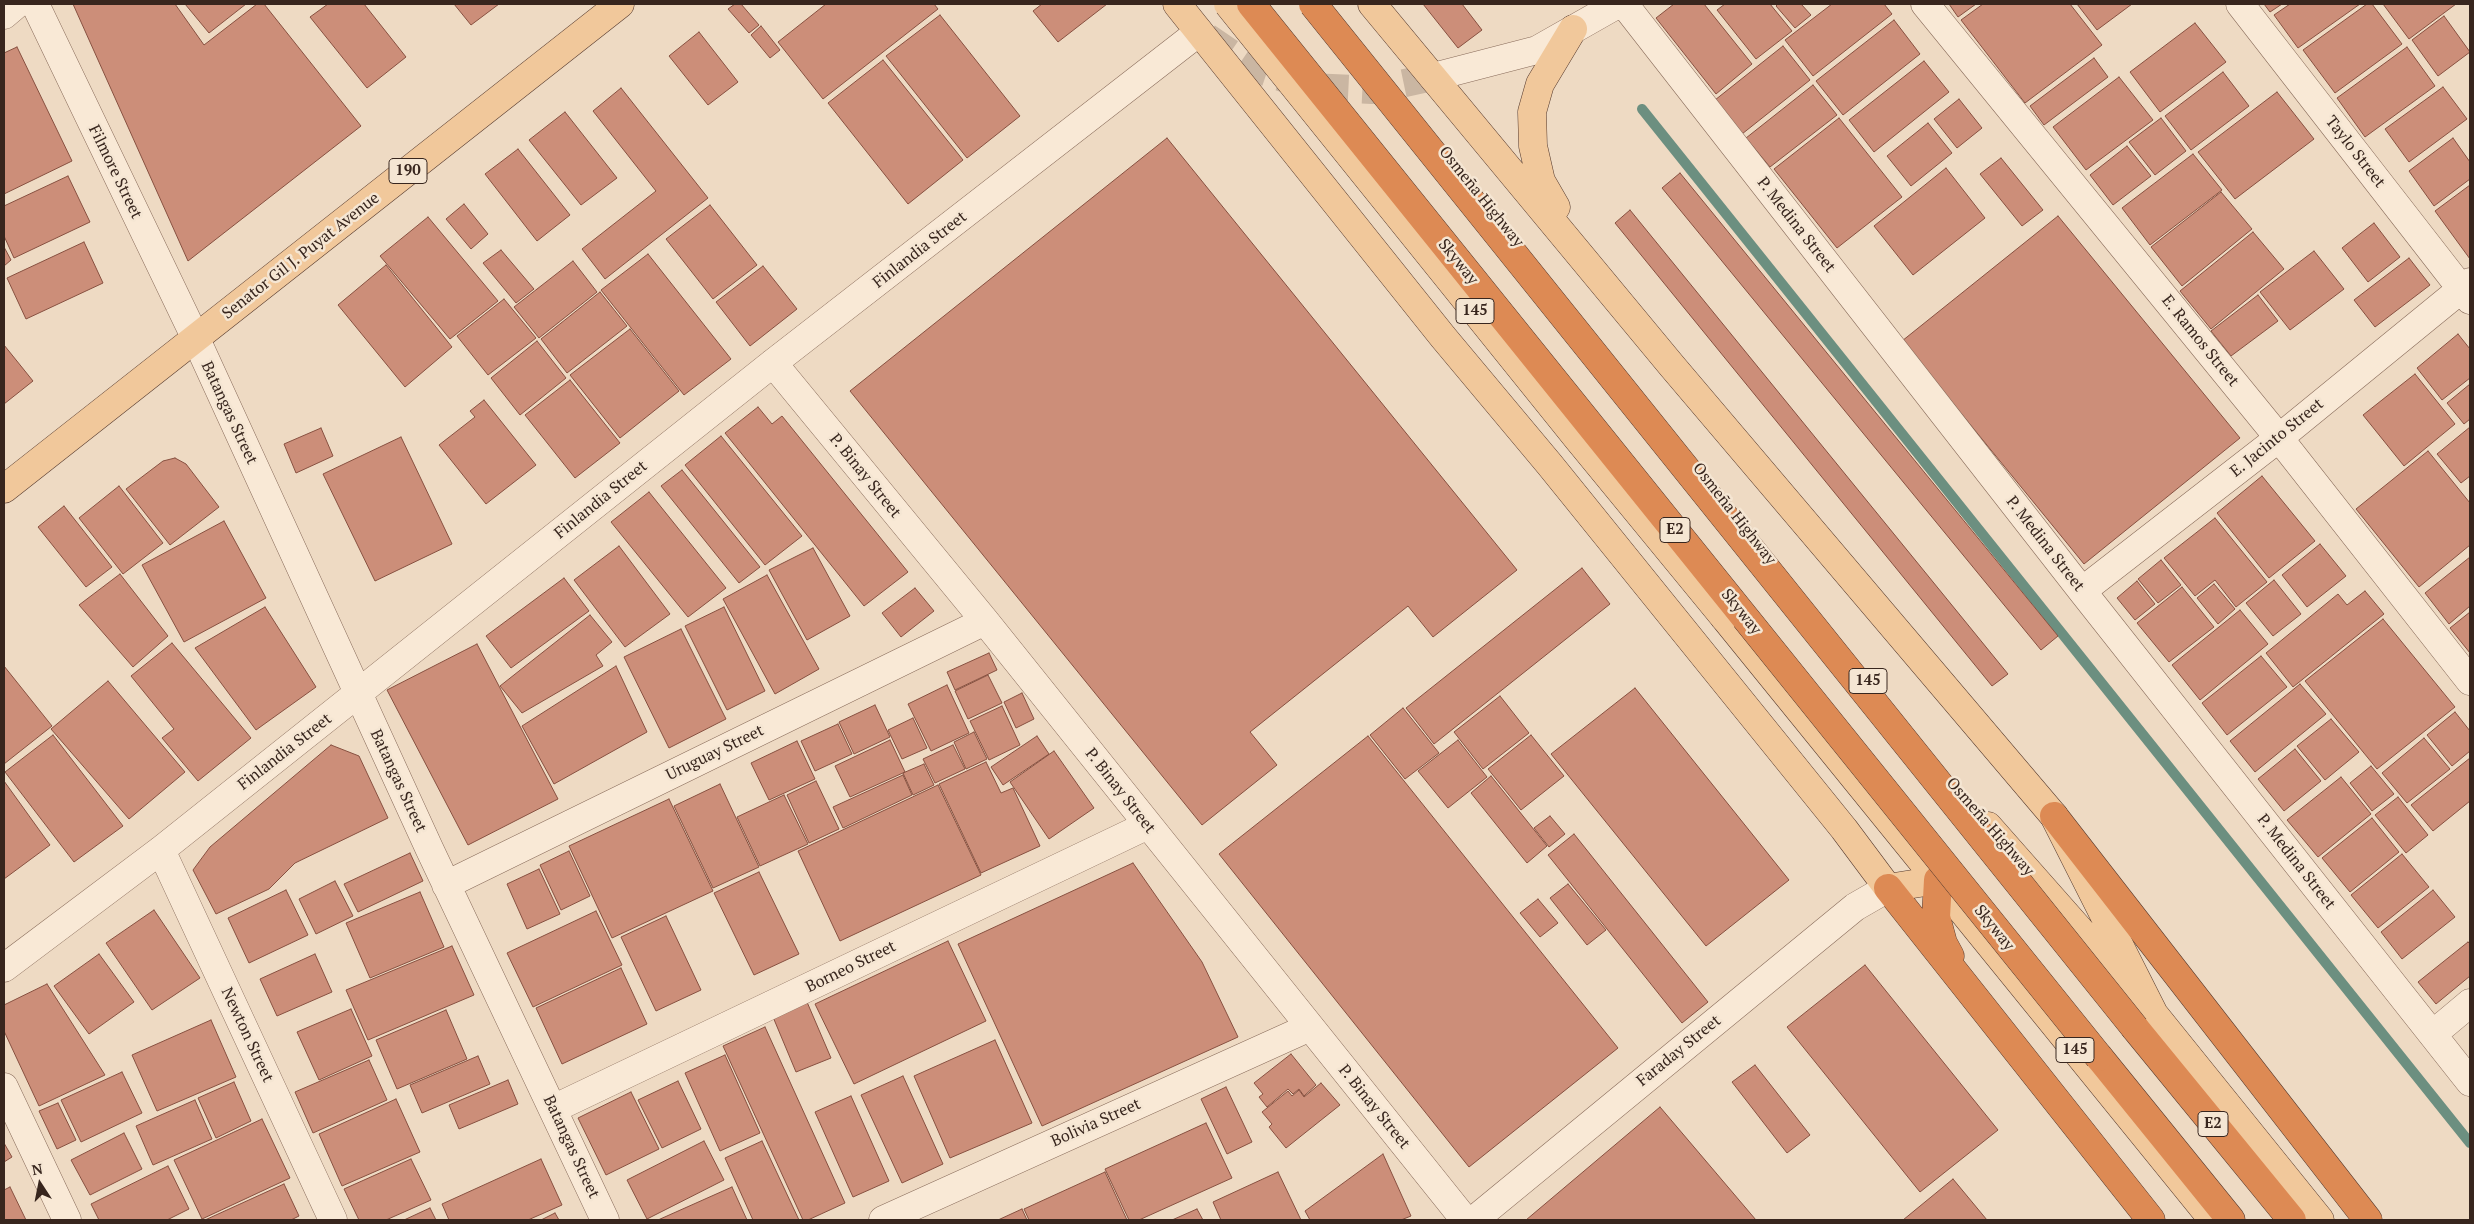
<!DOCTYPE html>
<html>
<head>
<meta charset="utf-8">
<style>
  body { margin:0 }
  #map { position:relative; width:2474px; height:1224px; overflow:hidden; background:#eedac3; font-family:"PT Serif",serif }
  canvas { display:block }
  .frame { position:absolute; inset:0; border:5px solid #38261e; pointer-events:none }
  .north { position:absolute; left:15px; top:1159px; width:50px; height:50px; -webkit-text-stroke:4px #f5e6d3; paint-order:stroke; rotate:349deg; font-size:14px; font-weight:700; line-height:20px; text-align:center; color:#38261e }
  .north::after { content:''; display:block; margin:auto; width:18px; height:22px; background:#38261e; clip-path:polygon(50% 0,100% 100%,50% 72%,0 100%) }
</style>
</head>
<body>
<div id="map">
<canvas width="2474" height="1224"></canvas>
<div class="frame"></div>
<div class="north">N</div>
</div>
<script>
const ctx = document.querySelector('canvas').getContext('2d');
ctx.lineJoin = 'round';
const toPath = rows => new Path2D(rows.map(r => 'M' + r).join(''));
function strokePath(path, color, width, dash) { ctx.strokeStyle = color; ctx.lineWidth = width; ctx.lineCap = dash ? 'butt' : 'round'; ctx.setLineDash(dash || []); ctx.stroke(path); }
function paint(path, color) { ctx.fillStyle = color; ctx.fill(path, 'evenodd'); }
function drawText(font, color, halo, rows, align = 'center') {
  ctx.font = font + ' "PT Serif",serif'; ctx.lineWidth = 5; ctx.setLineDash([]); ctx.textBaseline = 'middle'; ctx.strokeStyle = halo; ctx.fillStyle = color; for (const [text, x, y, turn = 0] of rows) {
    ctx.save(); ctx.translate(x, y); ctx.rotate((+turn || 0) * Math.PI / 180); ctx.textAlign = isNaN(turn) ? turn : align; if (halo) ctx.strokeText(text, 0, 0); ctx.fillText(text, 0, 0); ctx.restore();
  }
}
strokePath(toPath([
  [1642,109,2470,1143]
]), '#6c8f80', 10);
const building = toPath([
  [73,4,175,4,204,45,257,4,264,4,361,126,188,261,73,4],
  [185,4,246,4,209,33,185,4],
  [328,4,364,4,406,57,367,88,310,17,328,4],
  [454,4,499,4,471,25,454,4],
  [735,4,741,4,759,25,749,33,728,9,735,4],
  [826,4,934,4,938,9,823,99,778,42,826,4],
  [1042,4,1107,4,1058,42,1033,11,1042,4],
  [1423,4,1462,4,1482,30,1458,48,1423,4],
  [1674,4,1704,4,1752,64,1716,94,1656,18,1674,4],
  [1725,4,1770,4,1792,31,1756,59,1717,10,1725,4],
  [1778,4,1801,4,1811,15,1795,28,1776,6,1778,4],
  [1832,4,1884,4,1892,14,1813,76,1785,40,1832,4],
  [1949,4,1976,4,1958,17,1949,4],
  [1983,4,2070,4,2102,45,2025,103,1961,20,1983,4],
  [2077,4,2132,4,2097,30,2077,4],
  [2264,4,2282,4,2270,12,2264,4],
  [2290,4,2360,4,2298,48,2274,15,2290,4],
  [2367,4,2372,4,2402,44,2335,93,2303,50,2367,4],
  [2383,4,2456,4,2409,39,2383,4],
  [940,15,1020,116,967,158,886,56,940,15],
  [2444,16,2470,52,2438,76,2412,40,2444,16],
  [1894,20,1920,54,1843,115,1816,81,1894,20],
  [2195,23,2226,62,2160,112,2130,72,2195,23],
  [761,26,780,50,770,58,751,35,761,26],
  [699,32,738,82,708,105,669,56,699,32],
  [1783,46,1810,80,1742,134,1715,100,1783,46],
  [17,47,72,161,4,194,4,53,17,47],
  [2407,47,2435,86,2365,137,2337,98,2407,47],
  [2094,58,2108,77,2044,125,2030,106,2094,58],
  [883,60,963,160,908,204,828,103,883,60],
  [1924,61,1949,92,1874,152,1849,120,1924,61],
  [2223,72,2249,106,2191,150,2165,116,2223,72],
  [2119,77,2153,120,2086,170,2053,127,2119,77],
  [1813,85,1837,115,1770,167,1746,138,1813,85],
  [2443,87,2467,119,2409,162,2385,129,2443,87],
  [621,88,708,198,605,279,582,249,656,191,593,111,621,88],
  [2277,92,2314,139,2235,199,2198,152,2277,92],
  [1959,99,1982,128,1957,148,1934,119,1959,99],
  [565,112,617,178,581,205,529,140,565,112],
  [1839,118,1902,197,1837,248,1774,169,1839,118],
  [2161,118,2186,151,2155,175,2129,142,2161,118],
  [1928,123,1952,153,1911,186,1887,156,1928,123],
  [1167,138,1517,570,1433,637,1408,606,1250,732,1277,765,1202,825,850,391,1167,138],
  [2453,138,2470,162,2470,179,2434,206,2409,171,2453,138],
  [2127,146,2151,176,2113,205,2090,175,2127,146],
  [518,149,570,215,537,241,485,174,518,149],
  [2193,154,2222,190,2150,245,2122,208,2193,154],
  [2001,158,2043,210,2022,226,1980,174,2001,158],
  [1946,168,1985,218,1913,275,1874,226,1946,168],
  [1680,173,2058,636,2041,650,1662,188,1680,173],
  [68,176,90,222,14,258,4,236,4,206,68,176],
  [2470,185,2470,259,2435,211,2470,185],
  [2221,192,2252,229,2182,286,2151,247,2221,192],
  [464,204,488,234,471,249,446,219,464,204],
  [710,205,757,265,713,299,666,239,710,205],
  [1630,210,2008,674,1992,686,1615,223,1630,210],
  [2058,216,2240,438,2084,564,1902,341,2058,216],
  [428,217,498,301,450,339,380,256,428,217],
  [2374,223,2400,257,2368,282,2342,248,2374,223],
  [2253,232,2284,269,2211,329,2180,291,2253,232],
  [84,242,103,283,26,319,7,278,84,242],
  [4,247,11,260,4,266,4,247],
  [501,250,534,289,516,303,483,263,501,250],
  [2314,251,2344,289,2290,330,2260,292,2314,251],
  [648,254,731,359,684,395,601,290,648,254],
  [2409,258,2430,285,2375,327,2354,300,2409,258],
  [573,261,597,292,539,338,514,307,573,261],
  [386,265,452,347,405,387,338,305,386,265],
  [763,266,797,309,750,346,716,302,763,266],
  [600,292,627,326,567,373,541,339,600,292],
  [2258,295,2278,321,2231,356,2211,331,2258,295],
  [504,299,536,338,488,375,457,336,504,299],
  [630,329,679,391,620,438,570,375,630,329],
  [2458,334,2470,349,2470,378,2442,400,2417,368,2458,334],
  [537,341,566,378,520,415,491,378,537,341],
  [4,345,33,381,4,404,4,345],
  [2415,374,2455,424,2404,466,2363,415,2415,374],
  [570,380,620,443,575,478,525,415,570,380],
  [2470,384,2470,419,2464,424,2447,403,2470,384],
  [484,400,536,465,486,504,439,445,475,417,470,411,484,400],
  [758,407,772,424,782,416,908,572,864,606,725,433,758,407],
  [2470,427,2470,476,2461,483,2437,454,2470,427],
  [321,428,333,456,296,473,284,444,321,428],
  [721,436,802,536,765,565,685,465,721,436],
  [401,437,452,544,375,581,323,474,401,437],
  [2428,451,2470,503,2470,545,2419,587,2356,509,2428,451],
  [175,458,186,464,219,507,170,545,126,489,163,461,175,458],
  [682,470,760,567,739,583,661,486,682,470],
  [2262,476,2315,541,2269,578,2217,513,2262,476],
  [119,486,163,543,123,574,79,518,119,486],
  [649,492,726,588,688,617,611,522,649,492],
  [64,506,112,567,86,587,38,527,64,506],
  [2215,518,2267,582,2236,607,2215,580,2195,596,2164,558,2215,518],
  [224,521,266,598,184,642,142,565,224,521],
  [2320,544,2346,576,2307,607,2282,575,2320,544],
  [619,546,670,614,625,647,574,580,619,546],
  [813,548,850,616,807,640,769,570,813,548],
  [2470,557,2470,606,2449,624,2425,593,2470,557],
  [2161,560,2181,585,2158,603,2138,579,2161,560],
  [1582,568,1610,604,1434,744,1406,708,1582,568],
  [120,574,168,636,133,667,79,605,120,574],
  [767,575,819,669,775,694,723,599,767,575],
  [564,578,589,611,511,668,486,636,564,578],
  [2274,580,2301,614,2273,636,2246,603,2274,580],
  [2137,581,2155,604,2135,620,2117,598,2137,581],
  [2214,584,2235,609,2218,624,2197,598,2214,584],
  [2182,587,2214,627,2169,662,2137,623,2182,587],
  [915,588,934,611,901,637,882,613,915,588],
  [2365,591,2384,614,2293,687,2266,653,2338,594,2347,605,2365,591],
  [265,607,316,687,256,730,195,648,265,607],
  [724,607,765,691,727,710,685,626,724,607],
  [2240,610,2268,644,2200,700,2172,665,2240,610],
  [2470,612,2470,653,2450,628,2470,612],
  [590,615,612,642,596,655,603,666,522,713,500,686,590,615],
  [2383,619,2455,707,2377,769,2305,681,2383,619],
  [681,629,726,719,669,748,624,657,681,629],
  [172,643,251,738,198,781,162,738,174,729,131,676,172,643],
  [477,644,558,799,468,845,387,690,477,644],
  [989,653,997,670,955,690,947,672,989,653],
  [2261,656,2287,687,2227,735,2202,703,2261,656],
  [4,666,52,726,4,764,4,666],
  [616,666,647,732,554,784,522,726,616,666],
  [988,675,1002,703,968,719,955,691,988,675],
  [108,681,185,772,129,819,51,729,108,681],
  [2300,684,2326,714,2255,772,2230,741,2300,684],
  [947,685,969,733,931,751,908,704,947,685],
  [1635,688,1789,880,1706,946,1551,754,1635,688],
  [1022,693,1034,719,1016,728,1004,702,1022,693],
  [1500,696,1529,733,1483,769,1454,732,1500,696],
  [875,705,890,737,854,754,839,722,875,705],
  [1002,706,1020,745,989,760,970,721,1002,706],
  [1403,708,1439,753,1405,779,1370,735,1403,708],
  [2455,712,2470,731,2470,751,2452,766,2427,735,2455,712],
  [913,718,927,748,902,759,888,730,913,718],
  [2331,719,2359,752,2325,780,2297,746,2331,719],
  [838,724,852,754,815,771,801,741,838,724],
  [974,732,987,759,966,769,954,742,974,732],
  [53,735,123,826,74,862,5,772,53,735],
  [1531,735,1564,776,1521,810,1488,769,1531,735],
  [1037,736,1049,754,1003,785,991,767,1037,736],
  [1368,736,1618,1048,1469,1167,1219,854,1368,736],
  [2424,738,2450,769,2407,803,2382,773,2424,738],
  [890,740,905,772,850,797,835,766,890,740],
  [1458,740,1487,777,1448,808,1418,771,1458,740],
  [797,741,815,779,769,800,751,763,797,741],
  [331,745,359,756,388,818,295,863,269,889,216,914,193,870,210,847,331,745],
  [953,745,965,769,935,783,923,759,953,745],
  [2295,749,2321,781,2284,811,2258,779,2295,749],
  [1054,751,1094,808,1049,839,1010,782,1054,751],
  [2470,758,2470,801,2433,831,2411,805,2470,758],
  [986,762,1001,793,1013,788,1040,846,981,873,939,784,986,762],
  [924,764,934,785,913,795,903,773,924,764],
  [2371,766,2394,794,2372,811,2350,783,2371,766],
  [903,775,912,795,843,828,833,807,903,775],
  [1491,776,1547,846,1527,863,1471,793,1491,776],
  [2341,777,2371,814,2318,857,2287,820,2341,777],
  [4,781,50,845,4,879,4,781],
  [816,781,839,829,809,843,787,795,816,781],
  [720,784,759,867,713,888,674,806,720,784],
  [938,785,981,875,840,941,798,851,938,785],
  [784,795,808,844,760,866,737,817,784,795],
  [2398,797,2428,835,2406,853,2375,815,2398,797],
  [669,799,713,891,612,938,569,846,669,799],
  [1550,816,1565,834,1549,847,1534,828,1550,816],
  [2372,818,2399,852,2350,892,2322,858,2372,818],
  [1574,834,1708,1002,1682,1023,1548,855,1574,834],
  [569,851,590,896,561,910,540,865,569,851],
  [410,853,423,881,358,912,344,884,410,853],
  [2402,854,2429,887,2378,928,2351,895,2402,854],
  [1133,863,1202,962,1238,1037,1042,1126,958,944,1133,863],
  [539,869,560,914,527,929,507,884,539,869],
  [759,872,799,954,754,975,714,893,759,872],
  [335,881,353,916,316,934,299,899,335,881],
  [1568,884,1606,930,1587,945,1550,898,1568,884],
  [286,890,308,935,249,963,228,918,286,890],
  [2433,890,2455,917,2402,959,2381,932,2433,890],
  [420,892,444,947,370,978,346,923,420,892],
  [1538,899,1558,923,1540,937,1520,913,1538,899],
  [154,910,200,978,152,1010,106,943,154,910],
  [596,911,622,965,533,1007,507,953,596,911],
  [666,916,701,990,656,1011,621,937,666,916],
  [948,941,986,1021,854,1084,815,1004,948,941],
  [2468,942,2470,944,2470,976,2436,1004,2418,982,2468,942],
  [452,946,474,995,368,1040,346,990,452,946],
  [99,954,134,1002,89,1034,54,986,99,954],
  [315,954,332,992,277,1016,260,979,315,954],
  [1865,965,1998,1130,1920,1192,1787,1027,1865,965],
  [621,968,647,1024,562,1064,536,1008,621,968],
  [47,984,105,1075,39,1106,4,1031,4,1005,47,984],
  [807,1002,831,1058,796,1072,773,1017,807,1002],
  [351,1009,372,1056,319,1080,297,1032,351,1009],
  [446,1010,467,1059,397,1089,376,1040,446,1010],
  [211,1020,236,1077,157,1111,132,1055,211,1020],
  [765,1027,845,1203,808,1220,803,1220,723,1046,765,1027],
  [995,1040,1032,1123,950,1158,914,1076,995,1040],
  [1291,1054,1316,1085,1304,1096,1299,1089,1293,1094,1288,1089,1267,1107,1259,1097,1263,1094,1254,1083,1291,1054],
  [725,1055,760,1133,720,1151,685,1073,725,1055],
  [478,1056,490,1084,422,1113,410,1085,478,1056],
  [369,1060,387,1100,313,1133,295,1092,369,1060],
  [1755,1065,1810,1135,1787,1153,1732,1082,1755,1065],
  [122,1072,142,1113,81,1142,61,1100,122,1072],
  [903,1076,943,1164,902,1183,861,1095,903,1076],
  [508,1080,518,1104,459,1129,449,1105,508,1080],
  [678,1081,701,1129,662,1148,638,1100,678,1081],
  [234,1082,251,1121,216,1138,198,1098,234,1082],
  [1321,1083,1340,1105,1286,1148,1269,1127,1272,1124,1262,1112,1288,1091,1292,1096,1299,1090,1304,1097,1321,1083],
  [1226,1087,1252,1142,1227,1154,1201,1099,1226,1087],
  [631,1092,659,1149,606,1175,578,1118,631,1092],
  [851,1096,889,1181,853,1197,815,1112,851,1096],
  [396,1099,420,1152,342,1186,319,1134,396,1099],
  [195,1100,212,1139,153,1165,136,1126,195,1100],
  [58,1103,76,1140,57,1149,39,1111,58,1103],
  [1660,1107,1756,1220,1526,1220,1660,1107],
  [262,1119,290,1178,202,1219,174,1160,262,1119],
  [1206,1123,1232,1178,1139,1220,1129,1220,1105,1169,1206,1123],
  [124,1133,142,1169,90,1195,71,1160,124,1133],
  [704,1141,724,1180,647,1219,627,1180,704,1141],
  [762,1141,799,1220,753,1220,725,1158,762,1141],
  [4,1143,12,1157,4,1162,4,1143],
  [1383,1154,1411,1216,1401,1220,1310,1220,1305,1211,1383,1154],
  [411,1159,431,1200,386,1220,359,1220,344,1189,411,1159],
  [541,1159,562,1205,528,1220,449,1220,442,1204,541,1159],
  [168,1166,189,1209,167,1220,99,1220,91,1204,168,1166],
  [1105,1172,1127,1220,1029,1220,1024,1209,1105,1172],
  [1278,1172,1301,1220,1221,1220,1213,1202,1278,1172],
  [1953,1179,1987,1220,1903,1220,1953,1179],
  [284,1184,299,1216,291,1220,205,1220,284,1184],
  [10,1187,26,1220,4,1220,4,1190,10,1187],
  [732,1187,747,1220,658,1220,732,1187],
  [430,1208,436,1220,404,1220,430,1208],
  [1022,1209,1027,1220,998,1220,1022,1209],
  [1197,1209,1203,1220,1172,1220,1197,1209],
  [555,1213,559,1220,541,1220,555,1213]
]);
paint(building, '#cc8e79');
strokePath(building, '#875040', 1);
strokePath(toPath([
  [1207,37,1251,67,1310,87,1372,90,1433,77]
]), '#cab6a2', 28, [28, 14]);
const minor = toPath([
  [35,4,196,339,429,848,605,1220],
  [1624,4,2082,591,2470,1082],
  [1925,4,2279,438,2470,681],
  [2240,4,2470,300],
  [4,15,17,4],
  [1433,77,1537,50,1618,4],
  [773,363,985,621,1465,1220],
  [2082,591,2279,438,2470,282],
  [161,850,333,1220],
  [446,885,985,621],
  [4,968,161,850,773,363,1199,32],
  [2433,1034,2470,1003],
  [4,1087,67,1220],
  [553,1109,1148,825],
  [883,1220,1310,1027],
  [1474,1220,1855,907,1888,888]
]);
const major = toPath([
  [1177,4,1443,337,1550,465,1844,829,1888,888,1938,880],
  [1372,4,1672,366,2054,816,2154,1014],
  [1556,207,1541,181,1533,146,1532,112,1540,84,1573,29],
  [4,489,620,4],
  [1724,617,2213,1220],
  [1988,826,2154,1014,2320,1220]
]);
const highway = toPath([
  [2054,816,2368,1220],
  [1938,880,1936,917,1943,943,1950,956],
  [1888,888,2151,1220],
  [2135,1028,2292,1220],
  [2099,1057,2231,1220]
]);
strokePath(minor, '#886b5a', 29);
strokePath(major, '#563a2e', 29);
strokePath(highway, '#563a2e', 29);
strokePath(minor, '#f9e9d6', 28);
strokePath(major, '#f1c89b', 28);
strokePath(highway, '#dd8a54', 28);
const majorBridge = toPath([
  [1228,4,1577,438,1724,617]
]);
const highwayBridge = toPath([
  [1251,4,2099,1057],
  [1313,4,2135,1028]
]);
strokePath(majorBridge, '#563a2e', 29, []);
strokePath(highwayBridge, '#563a2e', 29, []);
strokePath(majorBridge, '#f1c89b', 28);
strokePath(highwayBridge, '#dd8a54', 28);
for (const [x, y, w] of [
  [408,171,38],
  [1475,311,38],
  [1675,530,30],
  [1868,681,38],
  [2075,1050,38],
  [2213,1124,30]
]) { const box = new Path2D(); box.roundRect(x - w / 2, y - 12.5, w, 25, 4); ctx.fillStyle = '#f5e6d3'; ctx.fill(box); strokePath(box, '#38261e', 1); }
drawText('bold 15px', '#38261e', null, [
  ["190",408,171],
  ["145",1475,311],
  ["E2",1675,530],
  ["145",1868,681],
  ["145",2075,1050],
  ["E2",2213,1124]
]);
drawText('16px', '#38261e', '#f5e6d3', [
  ["Taylo Street",2355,152,52],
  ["Filmore Street",115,172,64],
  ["Osmeña Highway",1481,197,51],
  ["P. Medina Street",1796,225,52],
  ["Finlandia Street",920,250,-38],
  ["Senator Gil J. Puyat Avenue",301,256,-38],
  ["Skyway",1458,262,51],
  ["E. Ramos Street",2200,341,51],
  ["Batangas Street",229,413,65],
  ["E. Jacinto Street",2277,438,-39],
  ["P. Binay Street",865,476,51],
  ["Finlandia Street",601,500,-39],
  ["Osmeña Highway",1734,514,52],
  ["P. Medina Street",2045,544,52],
  ["Skyway",1741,612,51],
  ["Finlandia Street",285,752,-38],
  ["Uruguay Street",715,753,-26],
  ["Batangas Street",398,781,65],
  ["P. Binay Street",1120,791,52],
  ["Osmeña Highway",1990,827,49],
  ["P. Medina Street",2296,862,52],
  ["Skyway",1994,928,51],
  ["Borneo Street",851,967,-26],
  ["Newton Street",247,1035,65],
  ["Faraday Street",1679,1051,-39],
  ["P. Binay Street",1374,1107,51],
  ["Bolivia Street",1096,1123,-24],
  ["Batangas Street",571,1147,65]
]);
</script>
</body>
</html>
